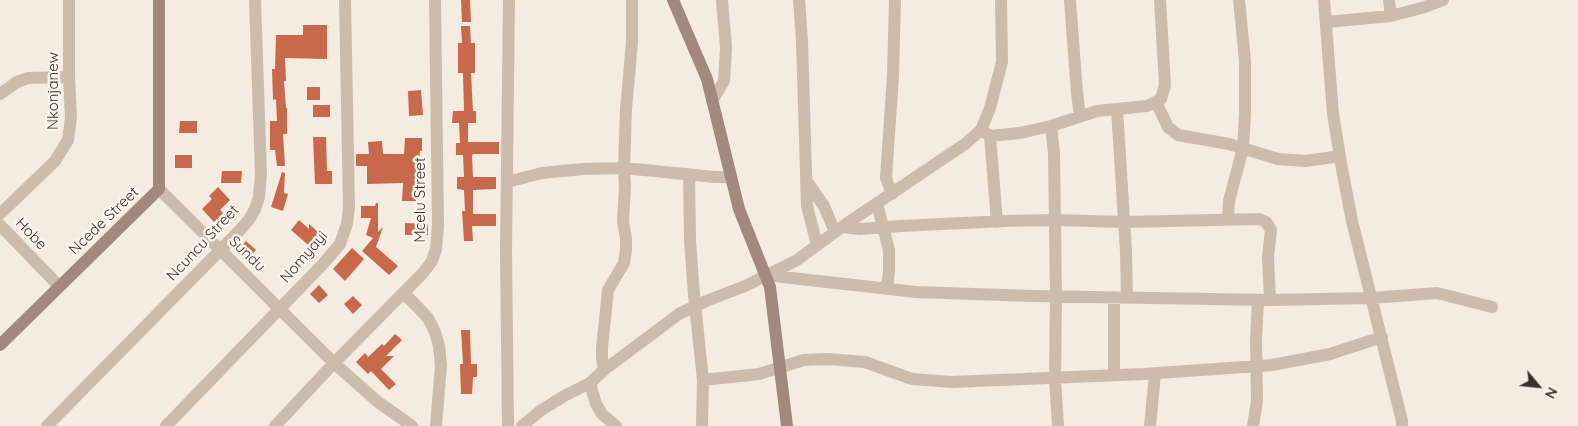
<!DOCTYPE html>
<html>
<head>
<meta charset="utf-8">
<style>
  body { margin:0 }
  #map { position:relative; width:1578px; height:426px; overflow:hidden; background:#f4ebe1; font-family:Quicksand,sans-serif }
  canvas { display:block }
  .north { position:absolute; left:1513px; top:361px; width:50px; height:50px; -webkit-text-stroke:4px #fbf5ee; paint-order:stroke; rotate:118deg; font-size:14px; font-weight:700; line-height:20px; text-align:center; color:#3b302b }
  .north::after { content:''; display:block; margin:auto; width:18px; height:22px; background:#3b302b; clip-path:polygon(50% 0,100% 100%,50% 72%,0 100%) }
</style>
</head>
<body>
<div id="map">
<canvas width="1578" height="426"></canvas>
<div class="north">N</div>
</div>
<script>
const ctx = document.querySelector('canvas').getContext('2d');
ctx.lineJoin = 'round';
function paint(path, color) { ctx.fillStyle = color; ctx.fill(path, 'evenodd'); }
const toPath = rows => new Path2D(rows.map(r => 'M' + r).join(''));
function strokePath(path, color, width, dash) { ctx.strokeStyle = color; ctx.lineWidth = width; ctx.lineCap = dash ? 'butt' : 'round'; ctx.setLineDash(dash || []); ctx.stroke(path); }
function drawText(font, color, halo, rows, align = 'center') {
  ctx.font = font + ' Quicksand,sans-serif'; ctx.lineWidth = 5; ctx.setLineDash([]); ctx.textBaseline = 'middle'; ctx.strokeStyle = halo; ctx.fillStyle = color; for (const [text, x, y, turn = 0] of rows) {
    ctx.save(); ctx.translate(x, y); ctx.rotate((+turn || 0) * Math.PI / 180); ctx.textAlign = isNaN(turn) ? turn : align; if (halo) ctx.strokeText(text, 0, 0); ctx.fillText(text, 0, 0); ctx.restore();
  }
}
paint(toPath([
  [461,0,470,0,471,22,462,22],
  [303,25,327,25,327,59,285,58,286,81,284,81,286,108,287,108,287,134,283,134,285,166,277,166,275,150,270,150,270,121,277,121,276,99,273,100,272,69,275,69,276,35,303,35],
  [461,26,470,26,471,43,475,43,475,73,471,73,473,111,476,111,476,123,468,123,468,142,499,142,499,154,473,154,472,156,473,177,496,177,496,189,473,190,473,214,496,214,496,226,472,226,473,241,464,241,462,211,465,211,464,190,457,189,457,177,464,177,463,155,456,155,456,143,460,143,459,123,452,123,453,111,464,111,463,73,458,73,458,43,462,43],
  [307,87,320,87,320,100,307,100],
  [421,90,423,115,409,116,408,91],
  [313,105,330,105,330,117,313,117],
  [180,121,197,121,197,133,179,133],
  [313,137,326,137,327,171,332,171,332,184,315,184],
  [405,138,422,138,422,151,420,151,416,201,402,201,403,183,367,184,367,166,356,166,356,154,369,154,368,142,382,141,383,154,404,154],
  [175,155,192,155,192,168,175,168],
  [222,171,242,171,241,183,221,183],
  [282,172,285,173,284,193,288,194,283,211,271,207],
  [218,187,230,200,220,210,223,213,214,222,202,209,212,199,209,196],
  [376,203,378,203,378,232,383,227,376,247,398,266,389,275,362,251,373,238,366,235,371,218,361,218,361,206,375,206],
  [299,220,309,229,309,224,325,238,314,250,291,230],
  [405,223,428,224,428,235,405,235],
  [246,241,256,250,247,259,238,250],
  [352,248,364,259,345,281,333,269],
  [319,285,328,295,319,303,310,294],
  [353,296,362,305,353,314,344,304],
  [461,330,470,330,471,364,477,364,477,377,473,377,472,394,461,394,460,364,463,364],
  [395,334,402,340,386,356,394,356,381,369,396,384,389,390,371,371,368,374,356,362,365,353,368,357,382,344,384,346]
]), '#c8694b');
strokePath(toPath([
  [799,0,802,41,807,206,817,245],
  [1070,0,1077,93,1080,116],
  [1324,0,1333,114,1342,169,1352,221,1402,421,1402,426],
  [1389,0,1391,16],
  [1326,22,1391,16,1425,7,1443,0],
  [0,94,17,82,28,78,69,77],
  [712,101,724,81,726,48,722,0],
  [1156,102,1168,127,1178,135,1229,144,1278,159,1306,161,1340,156],
  [1117,109,1126,252,1127,297],
  [1051,126,1054,153,1056,296,1055,377,1058,426],
  [981,130,990,136,1020,133,1051,126,1097,111,1147,106,1161,99,1165,85,1160,0],
  [990,136,997,222],
  [689,175,690,240,694,295,703,380,702,426],
  [806,180,824,206,835,232],
  [507,182,542,173,583,169,624,168,715,177,731,177],
  [159,189,334,363,378,402,412,426],
  [892,194,886,178,893,75,895,0],
  [877,204,889,250,889,270,887,288],
  [0,214,55,161,68,140,71,118,69,77,69,0],
  [1228,218,1229,201,1243,148,1245,114,1245,61,1239,0],
  [0,225,59,286],
  [842,227,860,229,901,226,1005,221,1055,220,1124,222,1259,219,1266,222,1271,230,1268,257,1270,300],
  [765,275,916,292,1032,296,1270,300,1372,298,1437,293,1492,307],
  [404,293,428,318,435,332,439,346,441,365,436,426],
  [1114,297,1114,375],
  [604,370,602,359,602,348,608,290,624,263,626,250,626,238,623,222,625,186,624,168,626,109,632,42,632,0],
  [703,380,759,374,804,360,828,359,865,362,912,379,952,382,1144,374,1272,365,1330,354,1382,337],
  [590,383,596,404,602,414,616,426],
  [47,426,242,228,250,218,255,209,259,197,261,174,255,0],
  [166,426,323,264,340,244,347,224,349,207,345,0],
  [275,426,334,363,423,273,432,261,436,249,438,226,435,0],
  [508,426,506,250,509,0],
  [522,426,540,411,564,396,590,383,604,370,679,314,706,301,745,286,797,260,846,224,965,144,981,130,990,108,1002,62,1001,0],
  [1150,426,1155,374],
  [1253,426,1257,401,1256,340,1258,300]
]), '#cdbbac', 12);
strokePath(toPath([
  [673,0,707,79,739,209,770,287,787,426],
  [0,345,159,189,159,0]
]), '#a18a7d', 12);
drawText('15px', '#3b302b', '#fbf5ee', [
  ["Nkonjanew",53,91,-90],
  ["Mcelu Street",420,200,-90],
  ["Ncede Street",104,221,-44],
  ["Hobe",31,234,46],
  ["Ncuncu Street",203,243,-47],
  ["Sundu",247,254,44],
  ["Nomyayi",304,257,-49]
]);
</script>
</body>
</html>
